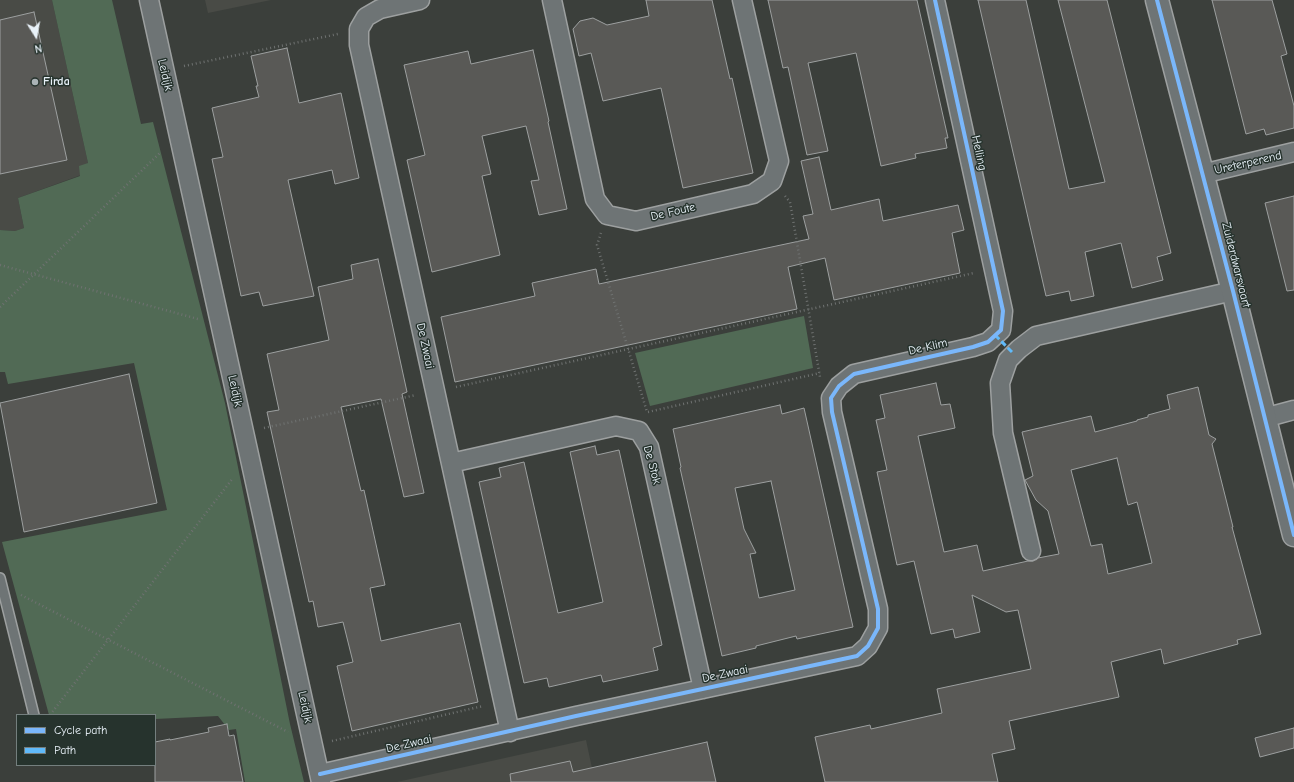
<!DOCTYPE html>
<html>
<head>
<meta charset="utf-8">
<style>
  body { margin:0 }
  #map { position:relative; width:1294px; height:782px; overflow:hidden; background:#3b3f3b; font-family:"Comic Neue",sans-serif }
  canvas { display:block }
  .legend { position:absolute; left:16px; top:714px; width:140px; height:52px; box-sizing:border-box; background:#26332d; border:1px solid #747f7e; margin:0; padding:5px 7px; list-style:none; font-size:12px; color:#e8f1f8 }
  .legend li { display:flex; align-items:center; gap:8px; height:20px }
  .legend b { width:20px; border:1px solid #747f7e }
  .north { position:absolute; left:16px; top:16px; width:40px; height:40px; -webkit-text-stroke:3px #26332d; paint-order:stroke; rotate:169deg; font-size:11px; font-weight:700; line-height:16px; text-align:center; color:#e8f1f8 }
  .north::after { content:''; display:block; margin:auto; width:14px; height:18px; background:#e8f1f8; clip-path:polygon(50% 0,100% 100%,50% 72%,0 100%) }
</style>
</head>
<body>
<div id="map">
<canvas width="1294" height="782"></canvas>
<ul class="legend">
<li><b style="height:5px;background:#7ab7fb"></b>Cycle path</li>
<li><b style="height:5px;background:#60bafa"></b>Path</li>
</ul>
<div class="north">N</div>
</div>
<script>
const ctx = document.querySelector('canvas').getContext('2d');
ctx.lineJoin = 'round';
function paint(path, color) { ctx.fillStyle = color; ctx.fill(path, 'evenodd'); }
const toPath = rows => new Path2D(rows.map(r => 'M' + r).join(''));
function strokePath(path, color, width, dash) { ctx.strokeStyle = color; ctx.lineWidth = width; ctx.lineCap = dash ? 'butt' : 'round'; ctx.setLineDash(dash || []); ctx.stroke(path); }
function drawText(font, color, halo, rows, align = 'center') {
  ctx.font = font + ' "Comic Neue",sans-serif'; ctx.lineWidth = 3; ctx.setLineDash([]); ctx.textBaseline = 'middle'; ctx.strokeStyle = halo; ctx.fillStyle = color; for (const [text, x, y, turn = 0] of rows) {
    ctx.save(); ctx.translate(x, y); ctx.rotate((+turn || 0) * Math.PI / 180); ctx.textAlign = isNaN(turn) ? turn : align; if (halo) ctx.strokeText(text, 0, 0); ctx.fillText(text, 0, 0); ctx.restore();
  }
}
paint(toPath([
  [0,0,52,0,88,163,81,175,18,198,24,228,15,231,0,230],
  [205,0,271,0,208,13],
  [586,740,595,782,397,782]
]), '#494b46');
paint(toPath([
  [52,0,112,0,141,124,153,122,225,403,290,724,304,782,245,782,236,729,229,730,218,716,155,719,155,715,49,715,2,542,167,510,134,363,8,384,5,372,0,372,0,230,15,231,24,228,18,198,80,176,79,166,88,163],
  [804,316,813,368,650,406,635,353]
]), '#516a55');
const building = toPath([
  [646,0,712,0,730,79,732,78,753,173,683,188,661,88,603,101,591,53,579,56,573,29,580,21,593,18,607,25,649,16,646,0],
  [768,0,917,0,948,138,945,138,947,148,915,154,916,158,881,166,856,53,808,63,828,151,807,155,788,67,783,68,768,0],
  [978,0,1026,0,1069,189,1105,182,1058,0,1107,0,1171,253,1157,257,1163,280,1132,288,1121,243,1085,252,1094,296,1071,301,1069,291,1046,296,978,0],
  [1212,0,1272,0,1287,54,1281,56,1294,106,1294,128,1266,135,1264,129,1246,134,1212,0],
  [34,12,67,160,0,174,0,20,34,12],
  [287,48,299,103,341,93,359,178,335,184,332,170,288,180,314,296,263,306,259,292,241,296,212,159,223,157,212,108,259,97,256,86,258,86,251,56,287,48],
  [533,50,549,121,548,122,567,209,539,215,531,181,539,180,526,126,482,136,491,174,482,176,500,255,432,272,407,160,425,155,404,65,468,51,471,64,533,50],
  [819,157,831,210,879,199,883,221,958,205,964,230,952,233,960,273,834,300,825,258,788,267,797,309,455,382,441,317,535,296,532,283,596,269,599,284,809,239,803,216,813,214,801,161,819,157],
  [1294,196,1294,290,1287,291,1265,203,1294,196],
  [378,259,407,392,402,394,424,493,404,497,381,399,341,407,361,491,364,490,385,585,370,588,381,641,460,623,478,702,352,731,337,666,353,662,343,622,318,627,313,601,309,602,267,412,279,410,267,354,329,340,318,287,353,279,351,265,378,259],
  [129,374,157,503,24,532,0,403,129,374],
  [936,383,941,405,950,404,955,428,918,436,944,552,977,545,983,571,1028,561,1033,561,1038,558,1059,554,1048,511,1036,500,1025,480,1033,476,1022,432,1091,416,1095,432,1137,421,1137,420,1148,417,1148,415,1170,409,1167,395,1198,387,1209,435,1216,439,1212,444,1233,527,1232,527,1261,634,1237,640,1238,644,1164,664,1161,649,1111,662,1119,697,1009,721,1015,749,992,754,998,782,825,782,815,737,870,725,871,729,942,713,937,689,1031,669,1018,610,1006,612,972,595,980,632,955,638,953,629,931,634,914,561,897,565,877,472,887,470,876,420,885,418,880,395,936,383],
  [1117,458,1128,505,1137,502,1152,563,1108,574,1102,544,1091,546,1071,470,1117,458],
  [780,405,782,414,804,408,853,627,797,639,796,636,756,646,756,648,722,656,680,468,681,467,673,429,780,405],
  [771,481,795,590,759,598,750,554,756,553,744,529,735,488,771,481],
  [595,446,597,455,619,450,662,645,653,648,658,670,603,682,601,675,549,687,547,678,524,683,479,482,501,477,499,468,524,462,558,613,603,602,570,452,595,446],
  [227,724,229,736,234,735,243,782,155,782,155,742,170,739,170,740,209,732,208,728,227,724],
  [1294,728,1294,748,1260,757,1255,738,1294,728],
  [707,742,716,782,511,782,510,774,570,761,573,772,707,742]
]);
paint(building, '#595956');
strokePath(building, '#9da0a0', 1);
const lane = toPath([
  [0,578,34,715]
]);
const street = toPath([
  [149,0,321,782],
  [420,0,380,9,366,17,359,29,359,45,510,732],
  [552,0,595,199,607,215,636,221,753,194,772,181,779,161,742,0],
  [1202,174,1294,152],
  [1264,418,1294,410],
  [451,463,616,426,639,431,649,447,703,689],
  [1031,551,1003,433,1000,383,1008,360,1019,349,1036,336,1233,291],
  [320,774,576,716,857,656,868,646,878,628,878,609,832,412,831,398,839,386,854,374,973,347,988,342,1001,330,1003,311,935,0]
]);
const secondary = toPath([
  [1157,0,1233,291,1294,535]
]);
strokePath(lane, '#9da0a0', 12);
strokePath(street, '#9da0a0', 21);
strokePath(secondary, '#9da0a0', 25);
strokePath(toPath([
  [184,66,338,34],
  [785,196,790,202,820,377],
  [601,233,597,245,647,412],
  [0,265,198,319],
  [0,307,161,152],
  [456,387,974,273],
  [648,412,820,373],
  [264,428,416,395],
  [21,595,288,732],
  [50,715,233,478],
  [332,741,483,706]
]), '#6f7271', 2.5, [1, 3]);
strokePath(lane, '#6e7475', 9);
strokePath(street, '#6e7475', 18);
strokePath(secondary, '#6e7475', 22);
strokePath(toPath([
  [995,335,1014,354]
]), '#60bafa', 3, [6, 3]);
strokePath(toPath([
  [1157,0,1233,291,1294,535],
  [320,774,576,716,857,656,868,646,878,628,878,609,832,412,831,398,839,386,854,374,973,347,988,342,1001,330,1003,311,935,0]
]), '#7ab7fb', 4);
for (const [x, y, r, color] of [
  [35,82,4,"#abb3b6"]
]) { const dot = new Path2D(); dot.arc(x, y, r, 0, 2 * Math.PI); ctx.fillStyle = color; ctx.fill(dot); strokePath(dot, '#26332d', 1.5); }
drawText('12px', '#e8f1f8', '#26332d', [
  ["Leidijk",165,75,77],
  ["Helling",979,153,78],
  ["Ureterperend",1248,163,-13],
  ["De Foute",673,212,-13],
  ["Zuiderdwarsvaart",1236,265,76],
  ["De Zwaai",425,346,78],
  ["De Klim",928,347,-13],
  ["Leidijk",235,391,78],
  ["De Stok",652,465,75],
  ["De Zwaai",725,674,-12],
  ["Leidijk",305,707,78],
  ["De Zwaai",409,744,-13]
]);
drawText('bold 12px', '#e8f1f8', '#26332d', [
  ["Firda",43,82]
], 'left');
</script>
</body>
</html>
